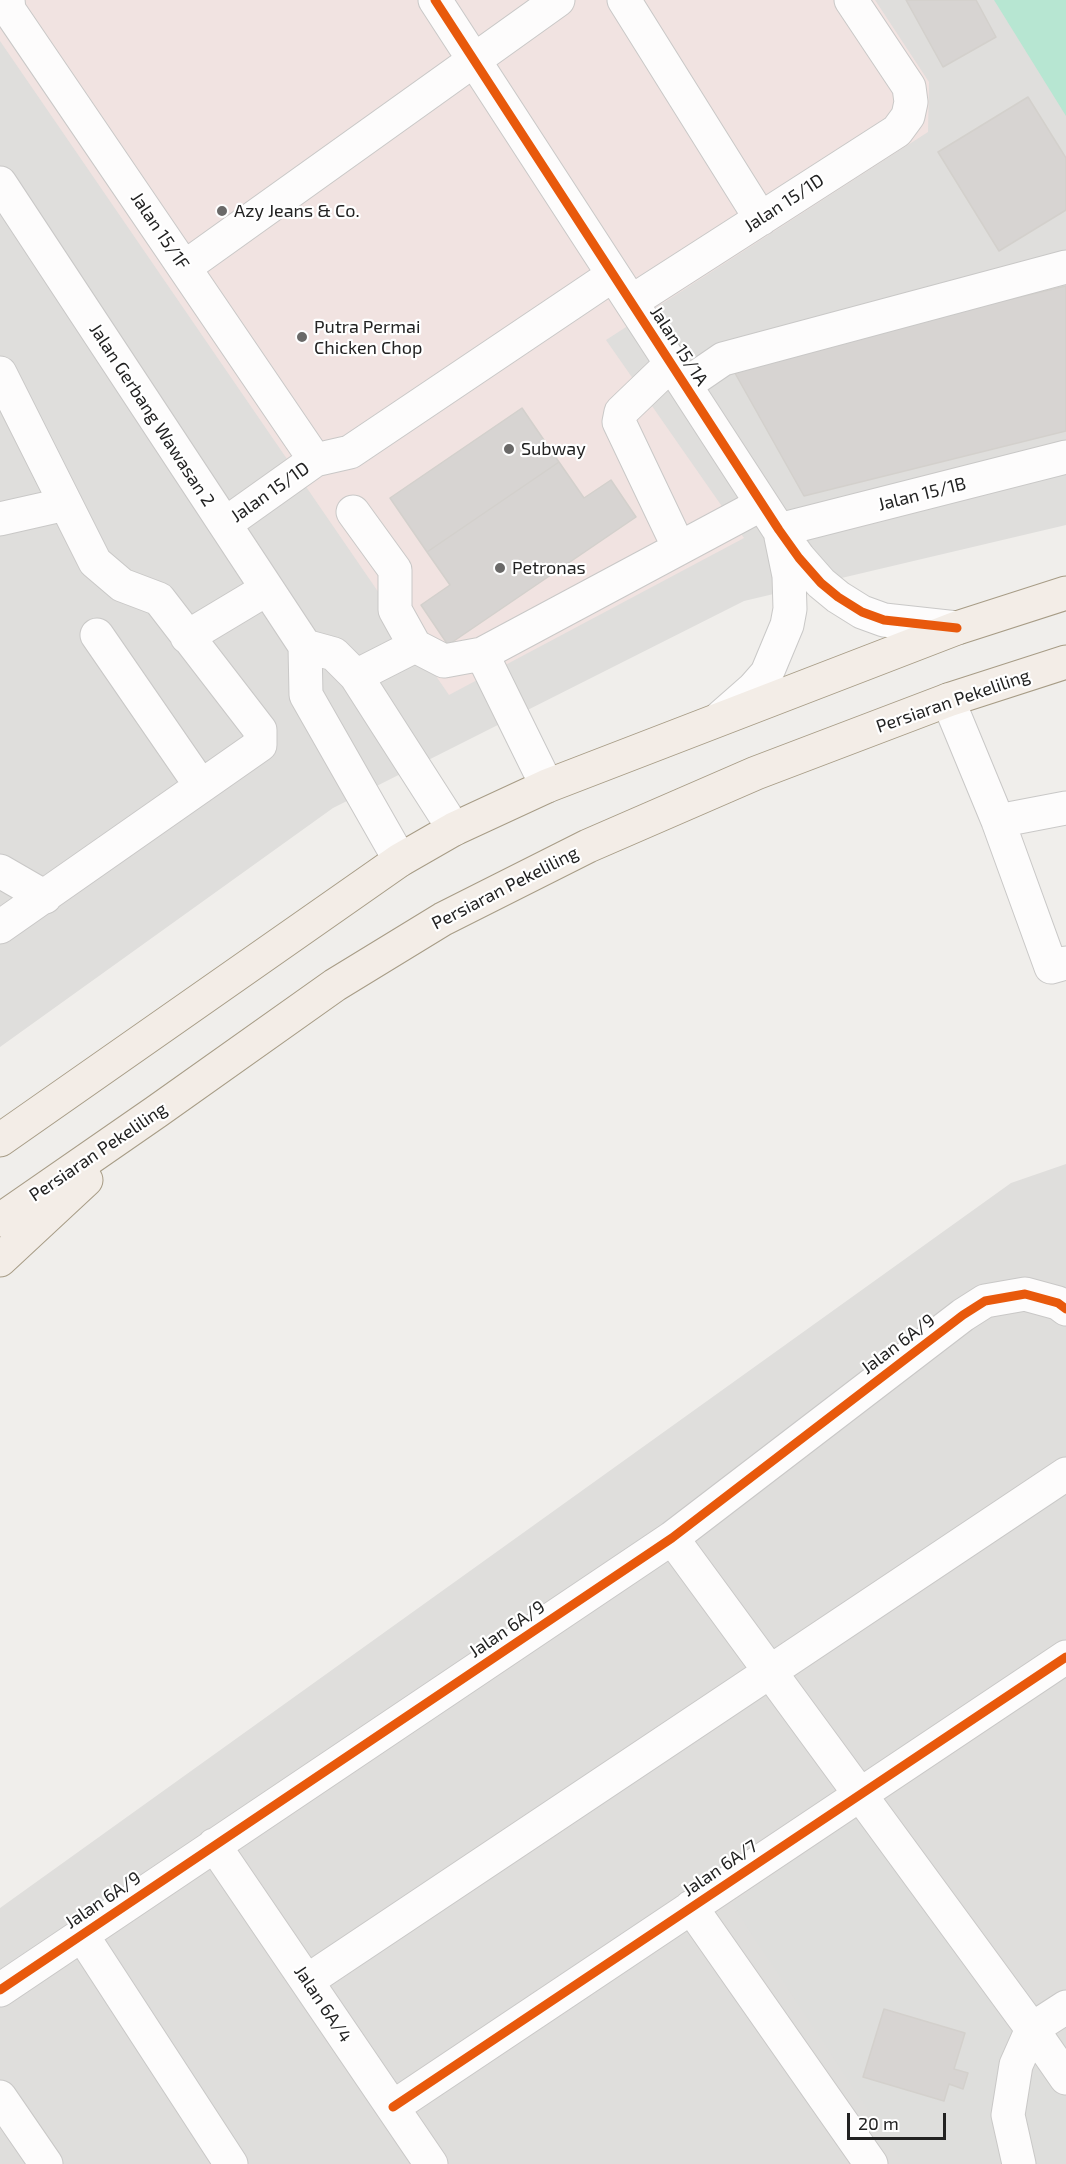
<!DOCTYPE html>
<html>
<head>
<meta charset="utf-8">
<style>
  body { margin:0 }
  #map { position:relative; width:1066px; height:2164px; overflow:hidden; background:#f0eeeb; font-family:"Exo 2",sans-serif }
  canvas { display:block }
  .scale { position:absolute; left:847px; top:2113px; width:99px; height:27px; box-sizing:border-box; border:3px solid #222; border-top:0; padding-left:8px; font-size:18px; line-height:21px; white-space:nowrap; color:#222; -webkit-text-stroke:4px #fff; paint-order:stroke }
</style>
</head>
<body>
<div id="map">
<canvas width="1066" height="2164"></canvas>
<div class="scale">20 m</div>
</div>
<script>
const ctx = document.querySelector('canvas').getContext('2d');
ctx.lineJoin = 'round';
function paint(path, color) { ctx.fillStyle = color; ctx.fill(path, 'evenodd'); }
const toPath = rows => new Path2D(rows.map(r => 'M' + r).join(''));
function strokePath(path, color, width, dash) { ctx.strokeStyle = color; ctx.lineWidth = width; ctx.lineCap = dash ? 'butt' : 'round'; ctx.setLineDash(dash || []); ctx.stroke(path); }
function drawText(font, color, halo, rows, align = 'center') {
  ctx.font = font + ' "Exo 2",sans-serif'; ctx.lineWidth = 4.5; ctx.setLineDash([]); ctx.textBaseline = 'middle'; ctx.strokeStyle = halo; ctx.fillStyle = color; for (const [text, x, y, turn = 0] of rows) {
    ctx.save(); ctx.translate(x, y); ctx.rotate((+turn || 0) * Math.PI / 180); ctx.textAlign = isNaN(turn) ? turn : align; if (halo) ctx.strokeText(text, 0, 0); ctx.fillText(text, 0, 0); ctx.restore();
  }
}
paint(toPath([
  [0,0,1066,0,1066,525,744,601,333,808,0,1047],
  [1066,1164,1066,2164,0,2164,0,1908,1011,1183]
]), '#dfdedc');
paint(toPath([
  [0,0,875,0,929,82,928,132,606,340,744,538,449,695,0,41]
]), '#f1e3e1');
paint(toPath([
  [868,1808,1066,2094,1066,2164,904,2164,732,1904]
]), '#dededc');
paint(toPath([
  [994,0,1066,0,1066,116]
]), '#b7e6d2');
const building = toPath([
  [906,0,976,0,996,37,943,67,906,0],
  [1028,97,1066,158,1066,210,999,251,938,152,1028,97],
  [1066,286,1066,431,804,496,731,366,1066,286],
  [522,408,559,462,427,552,390,498,522,408],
  [559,462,584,498,611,480,636,517,448,645,421,605,450,585,427,552,559,462],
  [884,2009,965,2033,954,2069,968,2073,963,2089,949,2084,944,2101,863,2077,884,2009]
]);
paint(building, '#d7d4d2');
strokePath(building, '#d3d0cc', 1.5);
const minor = toPath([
  [8,0,9,10,315,460],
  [435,0,779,530,799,558,821,583,838,597,862,612,884,620,957,628],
  [624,0,761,219],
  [0,183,305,646,306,695,400,860],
  [185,267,558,0],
  [631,302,897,131,908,116,911,102,909,87,851,0],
  [671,364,621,412,619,422,679,548],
  [0,373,95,562,122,585,159,599,260,730,260,745,0,927],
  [685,385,723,359,1066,267],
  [353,512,395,570,395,610,415,646,444,661,482,654],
  [0,519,66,504],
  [225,524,315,460,350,452,613,275],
  [779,530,1066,457],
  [97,635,201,786],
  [187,637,267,589],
  [305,646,334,654,356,676,454,829],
  [356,676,415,646],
  [948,700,998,821,1051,967,1066,963],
  [720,718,753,689,767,673,787,625,790,609,789,576,781,537],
  [547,786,482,654,762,504],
  [998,821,1066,808],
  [0,871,45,897],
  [672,1538,1032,2029,1066,2078],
  [214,1845,431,2164],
  [691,1907,871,2164],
  [82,1935,231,2164],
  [307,1981,1066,1474],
  [0,1990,672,1538,963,1315,985,1301,1025,1294,1058,1303,1066,1309],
  [1032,2029,1066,2007],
  [0,2097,46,2164],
  [393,2107,1066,1657],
  [1019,2164,1008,2115,1016,2065,1032,2029]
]);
const major = toPath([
  [0,1140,400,860,454,829,547,786,957,628,1066,593],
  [0,1220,156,1112,335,985,443,919,588,846,756,773,948,700,1066,662],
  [0,1260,86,1180]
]);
strokePath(minor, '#c9c8c7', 35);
strokePath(major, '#a79c86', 35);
strokePath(minor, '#fdfcfc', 33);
strokePath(major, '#f3ede7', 33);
strokePath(toPath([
  [435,0,779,530,799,558,821,583,838,597,862,612,884,620,957,628],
  [0,1990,672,1538,963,1315,985,1301,1025,1294,1058,1303,1066,1309],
  [393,2107,1066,1657]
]), '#e8590c', 9);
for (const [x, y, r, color] of [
  [222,211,6,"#6a6968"],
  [302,337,6,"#6a6968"],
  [509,449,6,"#6a6968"],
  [500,568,6,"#6a6968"]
]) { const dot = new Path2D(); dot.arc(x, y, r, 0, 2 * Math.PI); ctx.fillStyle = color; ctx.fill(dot); strokePath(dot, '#fff', 2); }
drawText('18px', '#222', '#fff', [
  ["Jalan 15/1D",784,203,-33],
  ["Jalan 15/1F",160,231,56],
  ["Jalan 15/1A",679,346,57],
  ["Jalan Gerbang Wawasan 2",152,415,57],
  ["Jalan 15/1D",270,492,-35],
  ["Jalan 15/1B",922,494,-14],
  ["Persiaran Pekeliling",953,701,-19],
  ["Persiaran Pekeliling",505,888,-27],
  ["Persiaran Pekeliling",98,1152,-34],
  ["Jalan 6A/9",898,1344,-37],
  ["Jalan 6A/9",507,1629,-34],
  ["Jalan 6A/7",720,1868,-34],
  ["Jalan 6A/9",103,1900,-34],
  ["Jalan 6A/4",323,2004,56]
]);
drawText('18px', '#222', '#fff', [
  ["Azy Jeans & Co.",234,211],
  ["Putra Permai",314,327],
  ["Chicken Chop",314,348],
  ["Subway",521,449],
  ["Petronas",512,568]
], 'left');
</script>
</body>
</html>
